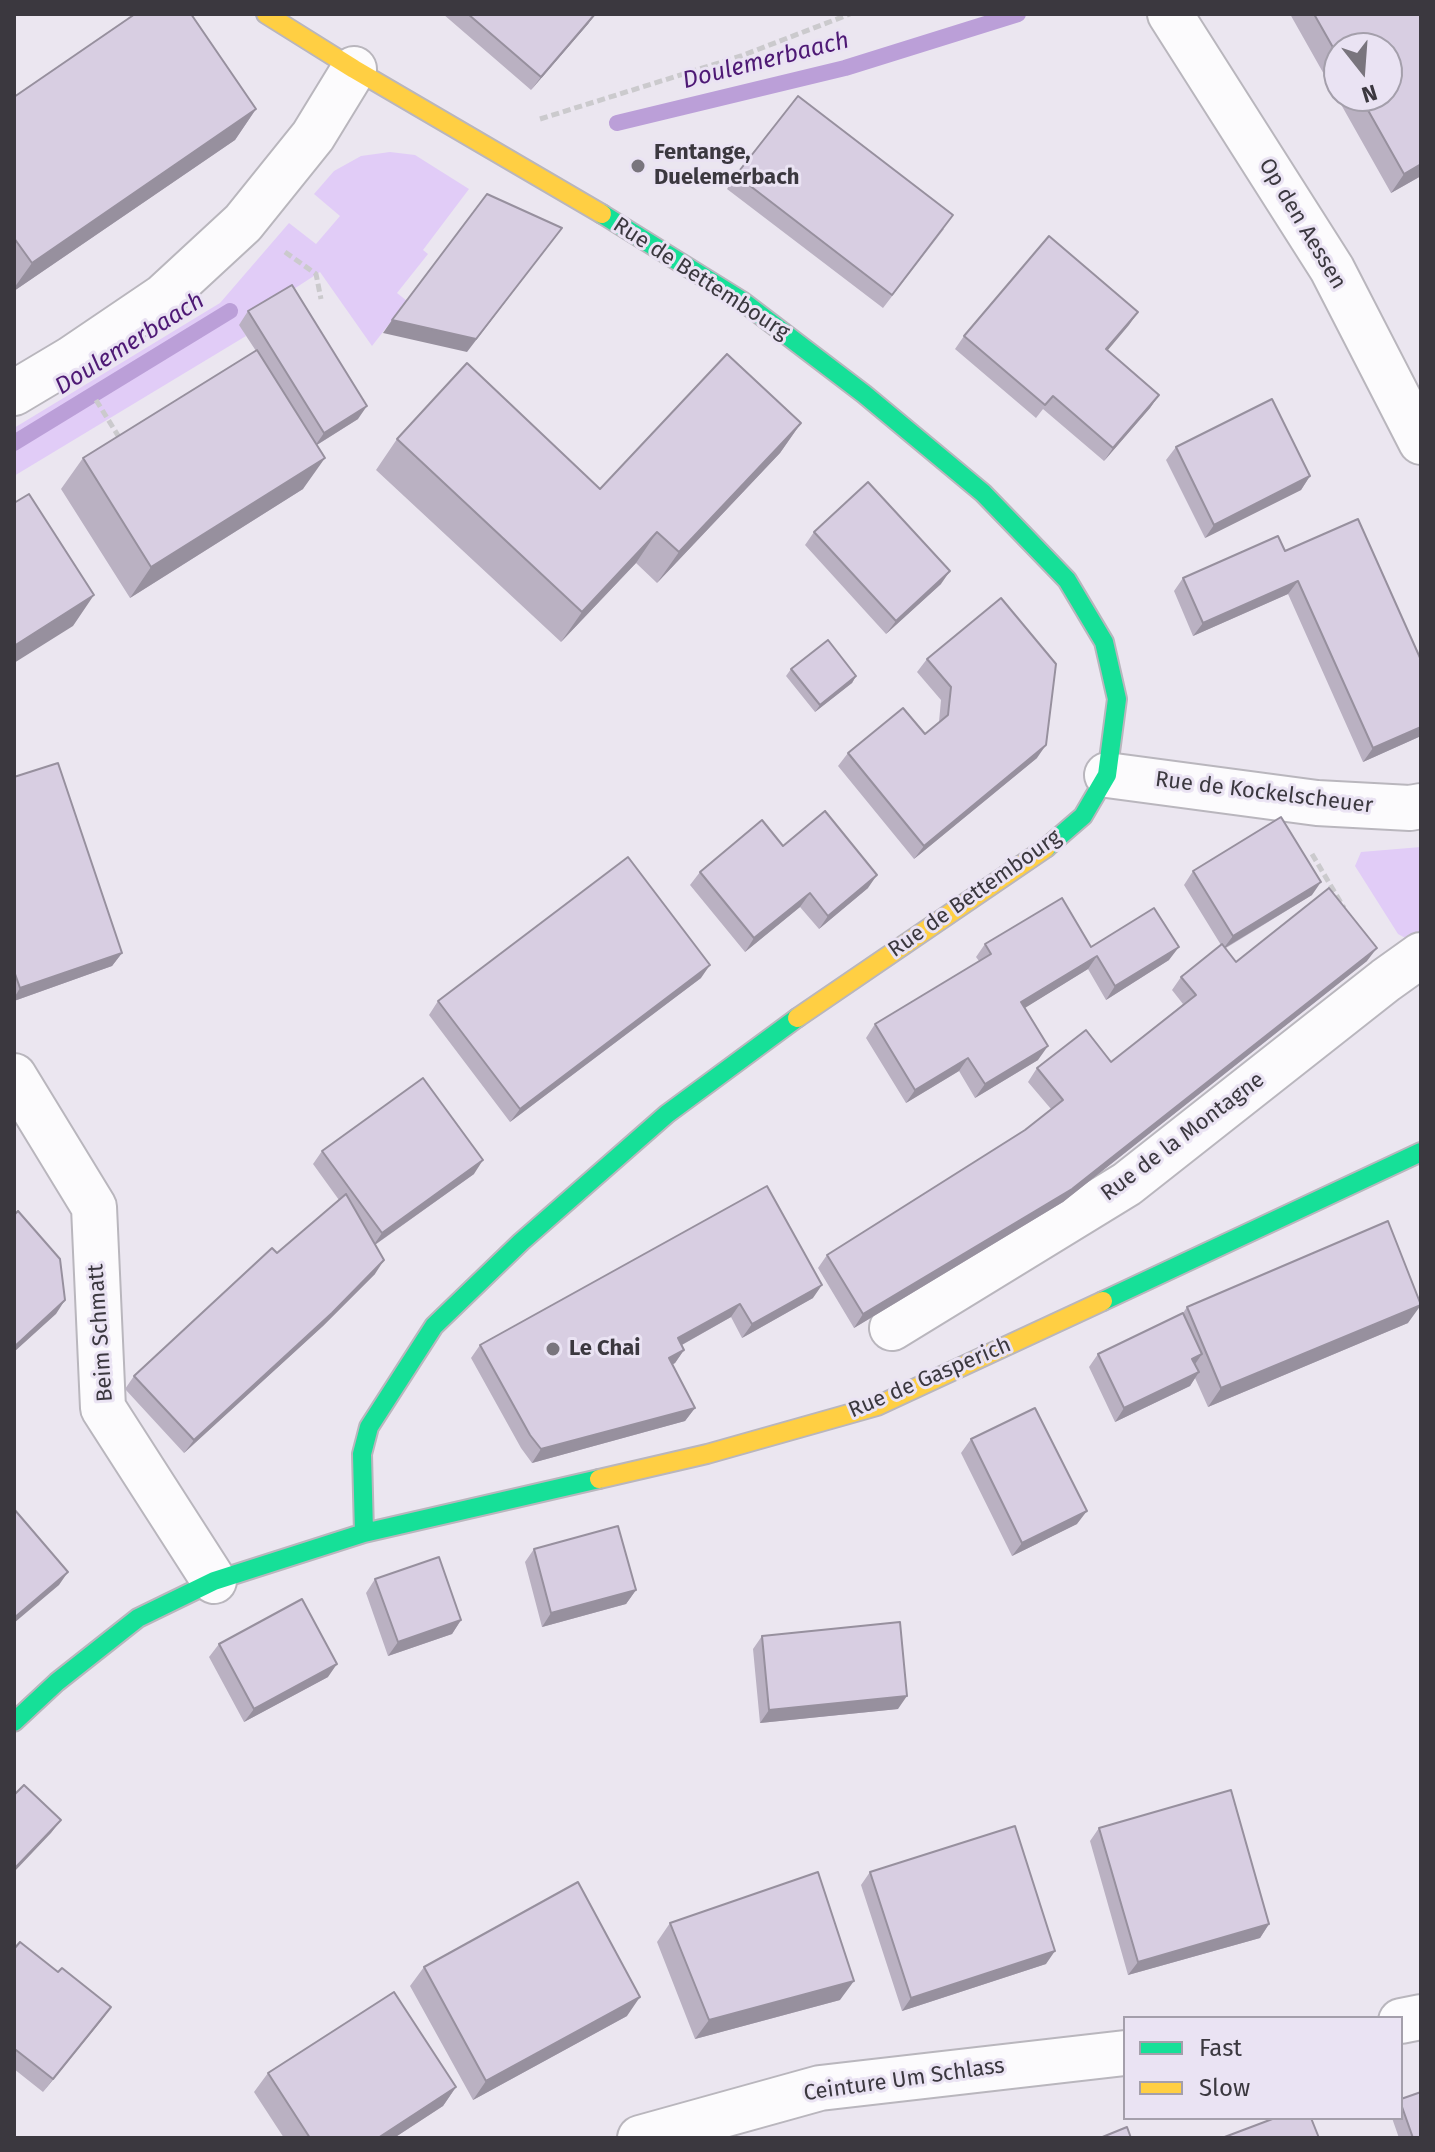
<!DOCTYPE html>
<html>
<head>
<meta charset="utf-8">
<style>
  body { margin:0 }
  #map { position:relative; width:1435px; height:2152px; overflow:hidden; background:#ebe6f0; font-family:"Fira Sans",sans-serif }
  canvas { display:block }
  .frame { position:absolute; inset:0; border:16px solid #3b383f; pointer-events:none }
  .legend { position:absolute; left:1123px; top:2016px; width:280px; height:104px; box-sizing:border-box; background:#eae3f3; border:2px solid #a49fab; margin:0; padding:10px 14px; list-style:none; font-size:24px; color:#3b383f }
  .legend li { display:flex; align-items:center; gap:16px; height:40px }
  .legend b { width:40px; border:2px solid #a49fab }
  .north { position:absolute; left:1323px; top:32px; width:80px; height:80px; box-sizing:border-box; background:#eae3f3; border:2px solid #a49fab; border-radius:50%; rotate:163deg; font-size:22px; font-weight:700; line-height:32px; text-align:center; color:#3b383f }
  .north::after { content:''; display:block; margin:auto; width:28px; height:36px; background:#79757d; clip-path:polygon(50% 0,100% 100%,50% 72%,0 100%) }
</style>
</head>
<body>
<div id="map">
<canvas width="1435" height="2152"></canvas>
<div class="frame"></div>
<ul class="legend">
<li><b style="height:10px;background:#16e098"></b>Fast</li>
<li><b style="height:10px;background:#ffcf43"></b>Slow</li>
</ul>
<div class="north">N</div>
</div>
<script>
const ctx = document.querySelector('canvas').getContext('2d');
ctx.lineJoin = 'round';
function paint(path, color) { ctx.fillStyle = color; ctx.fill(path, 'evenodd'); }
const toPath = rows => new Path2D(rows.map(r => 'M' + r).join(''));
function strokePath(path, color, width, dash) { ctx.strokeStyle = color; ctx.lineWidth = width; ctx.lineCap = dash ? 'butt' : 'round'; ctx.setLineDash(dash || []); ctx.stroke(path); }
function drawText(font, color, halo, rows, align = 'center') {
  ctx.font = font + ' "Fira Sans",sans-serif'; ctx.lineWidth = 6; ctx.setLineDash([]); ctx.textBaseline = 'middle'; ctx.strokeStyle = halo; ctx.fillStyle = color; for (const [text, x, y, turn = 0] of rows) {
    ctx.save(); ctx.translate(x, y); ctx.rotate((+turn || 0) * Math.PI / 180); ctx.textAlign = isNaN(turn) ? turn : align; if (halo) ctx.strokeText(text, 0, 0); ctx.fillText(text, 0, 0); ctx.restore();
  }
}
paint(toPath([
  [390,152,415,155,469,189,423,250,428,254,397,293,407,301,372,346,320,272,240,324,246,336,14,476,14,428,220,303,289,223,316,244,340,216,314,194,334,171,361,156],
  [1421,847,1421,932,1409,940,1398,934,1355,866,1361,852]
]), '#e1ccf7');
strokePath(toPath([
  [617,123,845,68,1018,14],
  [14,443,230,311]
]), '#bb9fd8', 16);
const street = toPath([
  [1170,14,1332,269,1421,442],
  [14,393,71,359,164,296,243,223,313,136,354,69],
  [1107,775,1317,803,1410,808,1421,806],
  [14,1076,94,1207,103,1408,214,1581],
  [892,1328,1127,1184,1386,980,1421,955],
  [1401,2021,1421,2017],
  [640,2138,820,2088,1125,2053]
]);
const fast = toPath([
  [602,214,742,301,864,394,983,493,1067,580,1104,642,1117,699,1107,775,1083,816,1046,848],
  [1103,1301,1421,1152],
  [364,1533,362,1454,369,1427,434,1326,521,1242,667,1114,797,1018],
  [14,1722,57,1682,138,1618,214,1581,364,1533,599,1479]
]);
const slow = toPath([
  [266,14,354,69,602,214],
  [797,1018,1046,848],
  [599,1479,707,1454,877,1406,1103,1301]
]);
strokePath(street, '#b9b6bd', 48);
strokePath(fast, '#b9b6bd', 22);
strokePath(slow, '#b9b6bd', 22);
strokePath(toPath([
  [540,119,741,56,850,14],
  [285,252,316,274,321,299],
  [96,400,122,442],
  [1312,854,1344,908]
]), '#cbcacd', 5, [8, 4]);
strokePath(street, '#fcfbfd', 44);
strokePath(fast, '#16e098', 18);
strokePath(slow, '#ffcf43', 18);
paint(toPath([
  [443,14,595,14,588,24,531,90],
  [1290,14,1421,14,1421,176,1391,193],
  [1339,48,1387,96,1339,96],
  [14,97,256,109,235,140,14,291],
  [736,175,944,229,883,308,727,189],
  [248,311,358,419,317,445,303,489,130,598,61,489,83,458,256,351,239,325],
  [1138,312,1107,350,1159,395,1150,408,1104,461,1043,409,1036,418,955,349,964,336],
  [801,423,780,453,657,583,636,563,561,642,376,470,397,439,600,489],
  [1176,447,1310,476,1301,490,1205,538,1166,460],
  [814,532,941,584,886,634,805,545],
  [1285,551,1421,660,1421,736,1363,762,1288,594,1193,636,1174,591,1183,578],
  [927,659,1037,758,914,859,838,766,848,753,925,734,939,722,941,700,917,672],
  [791,669,856,676,852,683,815,712,786,676],
  [14,777,122,953,112,966,14,1001],
  [783,846,868,888,819,929,800,907,745,952,690,885,700,872],
  [1193,871,1312,895,1226,948,1236,962,1367,961,1063,1202,854,1328,818,1268,827,1255,1025,1130,1051,1109,1028,1082,1037,1068,1111,1062,1183,1004,1172,990,1181,977,1221,945,1184,885],
  [985,944,1091,947,1169,960,1106,1000,1088,969,1024,1008,1038,1060,975,1098,959,1071,906,1103,866,1038,875,1024,979,961,976,957],
  [701,978,510,1122,429,1015,438,1001],
  [322,1151,474,1174,375,1245,375,1274,323,1326,184,1453,125,1389,134,1376,339,1200,313,1164],
  [767,1186,813,1298,742,1338,731,1317,682,1345,684,1350,675,1363,672,1365,695,1408,685,1421,532,1463,521,1448,471,1358,480,1345],
  [1187,1307,1408,1323,1208,1407,1195,1378,1190,1386,1115,1422,1089,1367,1098,1354,1183,1313],
  [971,1439,1077,1524,1012,1556,961,1453],
  [534,1549,636,1590,626,1604,542,1627,525,1562],
  [375,1579,461,1620,452,1634,388,1656,366,1593],
  [762,1636,898,1709,760,1723,753,1649],
  [219,1644,328,1677,244,1722,209,1657],
  [1099,1828,1269,1924,1260,1938,1128,1975,1090,1841],
  [870,1872,1046,1964,902,2011,861,1885],
  [670,1923,840,2000,695,2039,657,1942],
  [14,1949,58,1972,111,2007,43,2092,14,2069],
  [424,1967,627,2016,473,2100,410,1986],
  [268,2073,456,2087,443,2106,394,2138,284,2138,254,2092],
  [1401,2099,1421,2138,1399,2138,1392,2118,1401,2118]
]), '#bab1c2');
paint(toPath([
  [595,14,588,24,531,90,541,77],
  [256,109,235,140,14,291,14,288,32,263],
  [1421,164,1421,176,1391,193,1404,174],
  [562,228,467,352,383,333,392,320],
  [1138,312,1129,325,1097,363,1106,349],
  [1159,395,1150,408,1104,461,1113,448],
  [367,406,358,419,315,446,324,433],
  [801,423,780,453,657,583,679,552],
  [325,458,303,489,130,598,151,567],
  [1310,476,1301,490,1205,538,1214,525],
  [657,532,636,563,561,642,582,612],
  [950,571,941,584,886,634,896,621],
  [1298,581,1288,594,1193,636,1203,623],
  [94,595,73,626,14,663,14,646],
  [856,676,852,683,815,712,820,705],
  [1421,727,1421,736,1363,762,1373,748],
  [1046,745,1037,758,914,859,924,846],
  [877,875,868,888,819,929,828,916],
  [1321,882,1312,895,1223,949,1233,936],
  [810,893,800,907,745,952,754,938],
  [1179,947,1169,960,1106,1000,1115,986],
  [1377,948,1367,961,1063,1202,854,1328,863,1314],
  [122,953,112,966,14,1001,14,998,20,988],
  [1097,956,1088,969,1012,1016,1021,1002],
  [710,965,701,978,510,1122,520,1109],
  [1048,1046,1038,1060,975,1098,985,1084],
  [968,1058,959,1071,906,1103,915,1090],
  [483,1160,474,1174,373,1246,382,1233],
  [384,1260,375,1274,323,1326,184,1453,194,1440],
  [822,1285,813,1298,742,1338,752,1324],
  [65,1300,56,1314,14,1352,14,1347],
  [740,1304,731,1317,669,1352,678,1338],
  [1421,1305,1408,1323,1208,1407,1221,1388],
  [684,1350,675,1363,659,1371,669,1358],
  [1202,1354,1193,1367,1192,1359],
  [1199,1372,1190,1386,1115,1422,1124,1408],
  [695,1408,685,1421,532,1463,541,1449],
  [1087,1511,1077,1524,1012,1556,1022,1543],
  [68,1572,59,1585,14,1623,14,1618],
  [636,1590,626,1604,542,1627,551,1613],
  [461,1620,452,1634,388,1656,398,1642],
  [337,1664,328,1677,244,1722,254,1709],
  [907,1696,898,1709,760,1723,769,1710],
  [61,1820,51,1833,14,1872,14,1869],
  [1269,1924,1260,1938,1128,1975,1138,1962],
  [1055,1951,1046,1964,902,2011,911,1998],
  [854,1981,840,2000,695,2039,709,2020],
  [640,1997,627,2016,473,2100,486,2081],
  [111,2007,101,2021,43,2092,53,2079],
  [456,2087,443,2106,394,2138,378,2138]
]), '#97909e');
const building = toPath([
  [135,14,191,14,256,109,32,263,14,238,14,97,135,14],
  [468,14,595,14,541,77,468,14],
  [1314,14,1421,14,1421,164,1404,174,1360,96,1387,96,1387,48,1339,48,1339,58,1314,14],
  [798,96,953,215,892,295,736,175,798,96],
  [487,194,562,228,476,339,392,320,487,194],
  [1049,236,1138,312,1106,349,1159,395,1113,448,1053,396,1045,405,964,336,1049,236],
  [292,285,367,406,324,433,248,311,292,285],
  [257,350,325,458,151,567,83,458,257,350],
  [727,354,801,423,679,552,657,532,582,612,397,439,467,363,600,489,727,354],
  [1272,399,1310,476,1214,525,1176,447,1272,399],
  [868,482,950,571,896,621,814,532,868,482],
  [29,494,94,595,14,646,14,503,29,494],
  [1358,519,1421,660,1421,727,1373,748,1298,581,1203,623,1183,578,1278,536,1285,551,1358,519],
  [1001,598,1056,664,1046,745,924,846,848,753,903,708,925,734,948,715,951,687,927,659,1001,598],
  [828,640,856,676,820,705,791,669,828,640],
  [58,763,122,953,20,988,14,971,14,777,58,763],
  [825,811,877,875,828,916,810,893,754,938,700,872,762,820,783,846,825,811],
  [1281,817,1321,882,1233,936,1193,871,1281,817],
  [628,857,710,965,520,1109,438,1001,628,857],
  [1329,888,1377,948,1072,1189,863,1314,827,1255,1025,1130,1063,1100,1037,1068,1086,1030,1111,1062,1196,995,1181,977,1222,944,1236,962,1329,888],
  [1062,898,1091,947,1154,908,1179,947,1115,986,1097,956,1021,1002,1048,1046,985,1084,968,1058,915,1090,875,1024,991,954,985,944,1062,898],
  [423,1078,483,1160,382,1233,322,1151,423,1078],
  [767,1186,822,1285,752,1324,740,1304,678,1338,684,1350,669,1358,695,1408,541,1449,530,1435,480,1345,767,1186],
  [346,1194,384,1260,332,1313,194,1440,134,1376,272,1248,277,1253,346,1194],
  [18,1211,60,1259,65,1300,14,1347,14,1215,18,1211],
  [1388,1221,1421,1305,1221,1388,1187,1307,1388,1221],
  [1183,1313,1202,1354,1192,1359,1199,1372,1124,1408,1098,1354,1183,1313],
  [1035,1408,1087,1511,1022,1543,971,1439,1035,1408],
  [14,1509,68,1572,14,1618,14,1509],
  [618,1526,636,1590,551,1613,534,1549,618,1526],
  [439,1557,461,1620,398,1642,375,1579,439,1557],
  [302,1599,337,1664,254,1709,219,1644,302,1599],
  [900,1622,907,1696,769,1710,762,1636,900,1622],
  [24,1785,61,1820,14,1869,14,1795,24,1785],
  [1231,1790,1269,1924,1138,1962,1099,1828,1231,1790],
  [1015,1826,1055,1951,911,1998,870,1872,1015,1826],
  [818,1872,854,1981,709,2020,670,1923,818,1872],
  [578,1882,640,1997,486,2081,424,1967,578,1882],
  [20,1942,58,1972,62,1968,111,2007,53,2079,16,2050,14,2053,14,1949,20,1942],
  [394,1992,456,2087,378,2138,310,2138,268,2073,394,1992],
  [1421,2092,1421,2138,1413,2138,1401,2104,1401,2099,1421,2092],
  [1275,2118,1311,2118,1319,2138,1222,2138,1275,2118],
  [1127,2127,1131,2138,1100,2138,1127,2127]
]);
paint(building, '#d8cee2');
strokePath(building, '#97909e', 2);
for (const [x, y, r, color] of [
  [638,166,8,"#79757d"],
  [553,1349,8,"#79757d"]
]) { const dot = new Path2D(); dot.arc(x, y, r, 0, 2 * Math.PI); ctx.fillStyle = color; ctx.fill(dot); strokePath(dot, '#eae3f3', 3); }
drawText('bold 22px', '#3b383f', '#eae3f3', [
  ["Fentange,",654,153],
  ["Duelemerbach",654,178],
  ["Le Chai",569,1349]
], 'left');
drawText('22px', '#3b383f', '#eae3f3', [
  ["Op den Aessen",1302,224,59],
  ["Rue de Bettembourg",701,279,33],
  ["Rue de Kockelscheuer",1264,793,7],
  ["Rue de Bettembourg",975,894,-35],
  ["Rue de la Montagne",1183,1137,-37],
  ["Beim Schmatt",101,1333,-94],
  ["Rue de Gasperich",930,1378,-23],
  ["Ceinture Um Schlass",904,2080,-8]
]);
drawText('italic 24px', '#4e1975', '#eae3f3', [
  ["Doulemerbaach",766,61,-14],
  ["Doulemerbaach",130,344,-32]
]);
</script>
</body>
</html>
